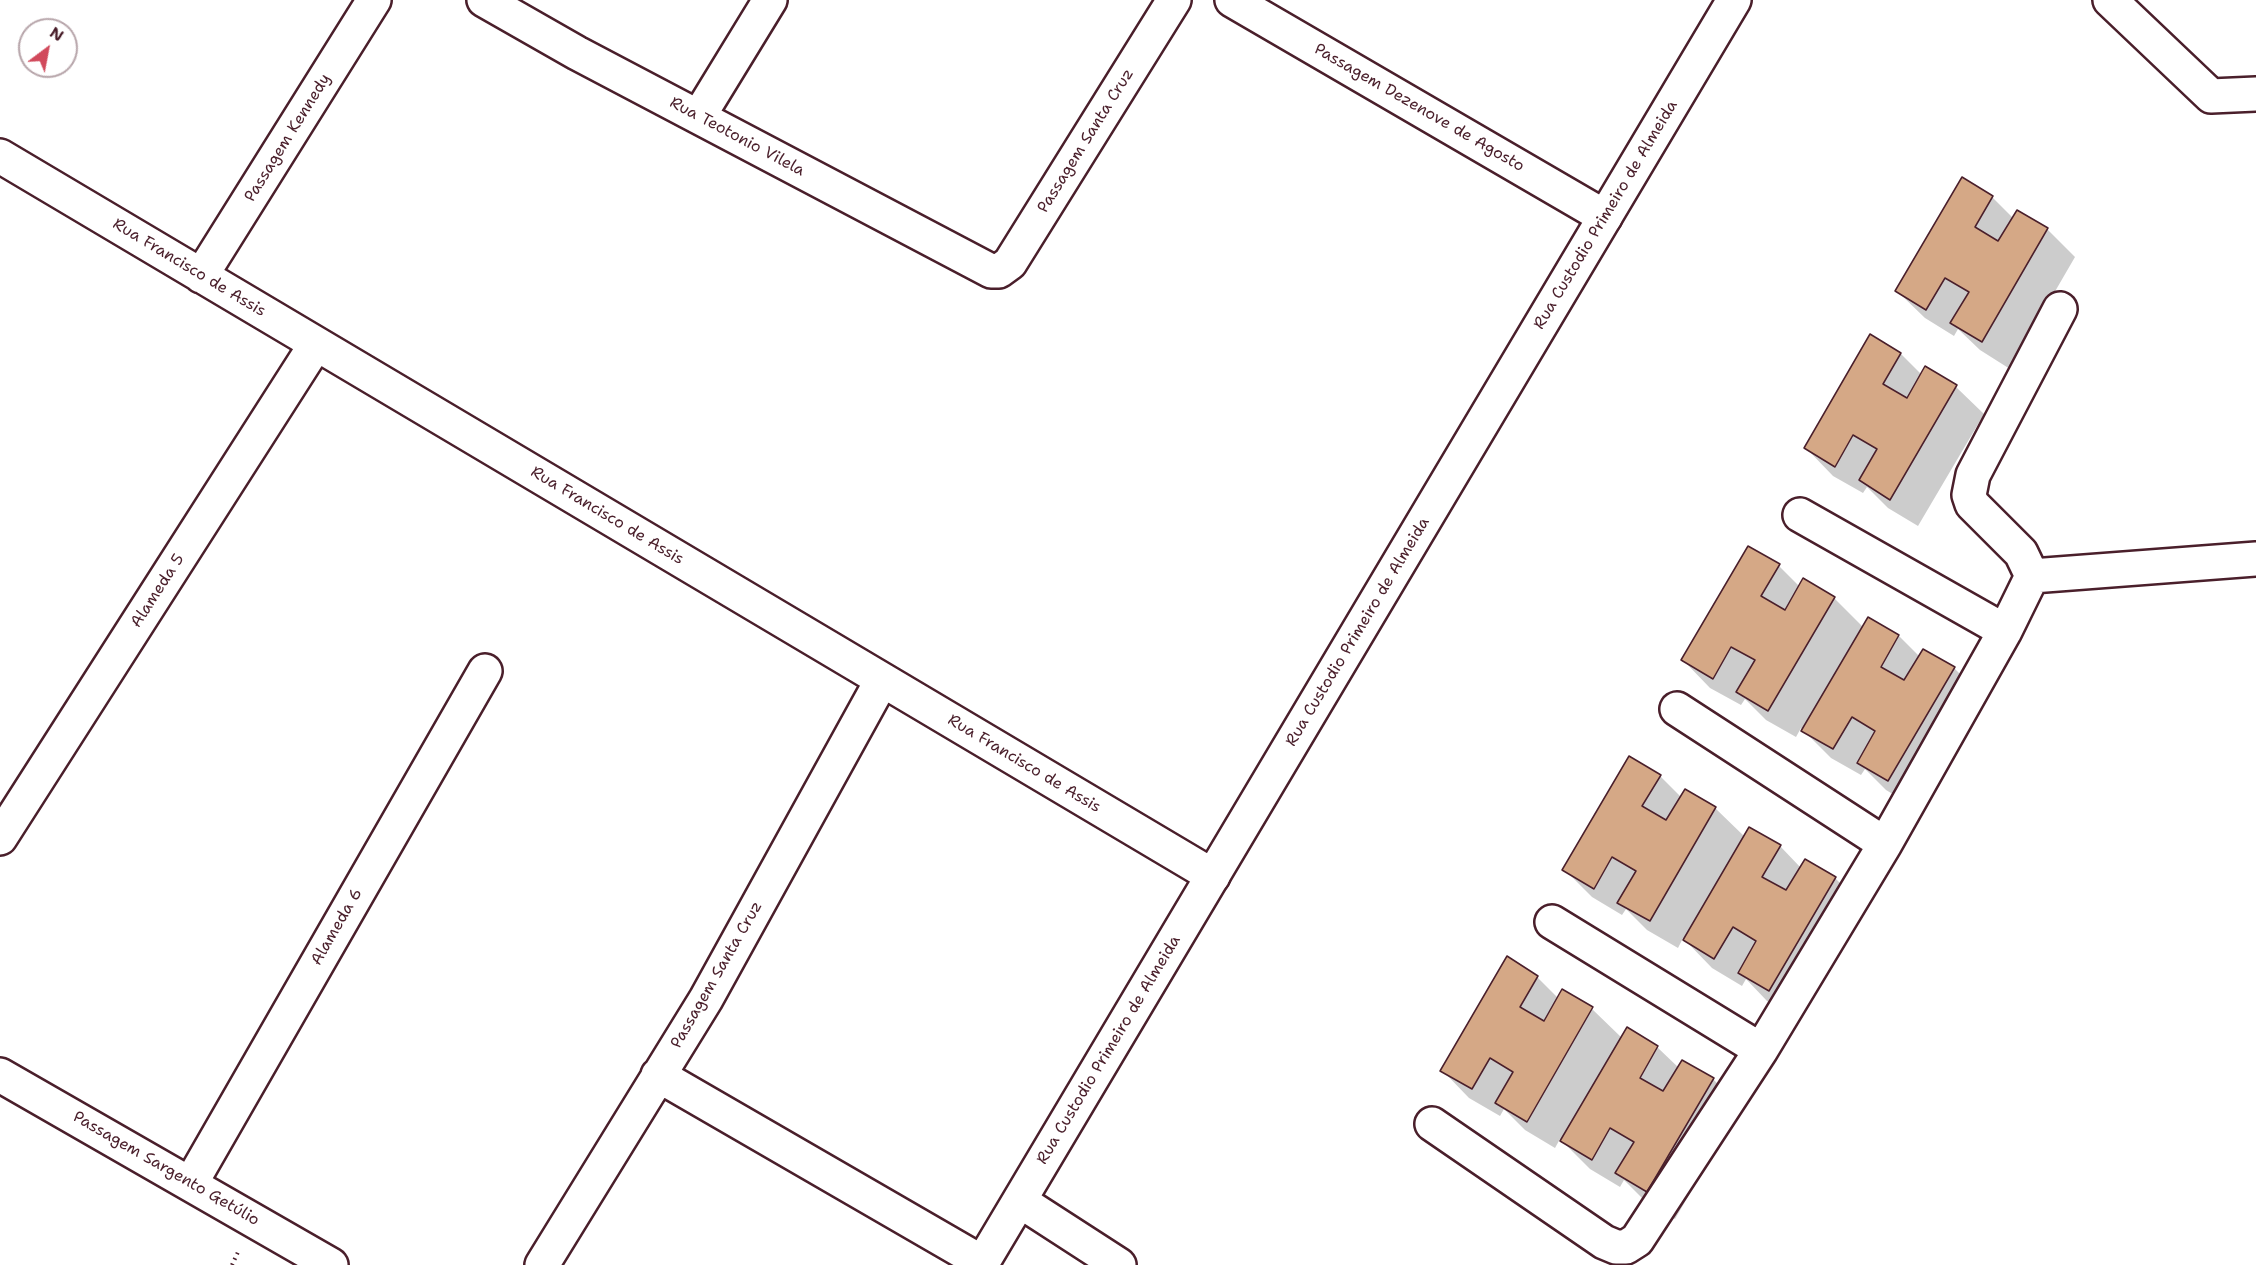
<!DOCTYPE html>
<html>
<head>
<meta charset="utf-8">
<style>
  body { margin:0 }
  #map { position:relative; width:2256px; height:1265px; overflow:hidden; background:#fff; font-family:"Shantell Sans",sans-serif }
  canvas { display:block }
  .north { position:absolute; left:18px; top:18px; width:60px; height:60px; box-sizing:border-box; background:#fff; border:2px solid #b7a5aa; border-radius:50%; rotate:32deg; font-size:16px; font-weight:700; line-height:24px; text-align:center; color:#4a1f2b }
  .north::after { content:''; display:block; margin:auto; width:21px; height:27px; background:#d1495b; clip-path:polygon(50% 0,100% 100%,50% 72%,0 100%) }
</style>
</head>
<body>
<div id="map">
<canvas width="2256" height="1265"></canvas>
<div class="north">N</div>
</div>
<script>
const ctx = document.querySelector('canvas').getContext('2d');
ctx.lineJoin = 'round';
function paint(path, color) { ctx.fillStyle = color; ctx.fill(path, 'evenodd'); }
const toPath = rows => new Path2D(rows.map(r => 'M' + r).join(''));
function strokePath(path, color, width, dash) { ctx.strokeStyle = color; ctx.lineWidth = width; ctx.lineCap = dash ? 'butt' : 'round'; ctx.setLineDash(dash || []); ctx.stroke(path); }
function drawText(font, color, halo, rows, align = 'center') {
  ctx.font = font + ' "Shantell Sans",sans-serif'; ctx.lineWidth = 4.5; ctx.setLineDash([]); ctx.textBaseline = 'middle'; ctx.strokeStyle = halo; ctx.fillStyle = color; for (const [text, x, y, turn = 0] of rows) {
    ctx.save(); ctx.translate(x, y); ctx.rotate((+turn || 0) * Math.PI / 180); ctx.textAlign = isNaN(turn) ? turn : align; if (halo) ctx.strokeText(text, 0, 0); ctx.fillText(text, 0, 0); ctx.restore();
  }
}
paint(toPath([
  [1992,197,2013,218,2017,212,2047,229,2075,257,2010,369,1980,350,1958,329,1954,336,1925,318,1897,291],
  [1871,336,1901,354,1922,375,1956,387,1984,414,1918,526,1888,508,1867,487,1863,493,1833,476,1806,448],
  [1779,566,1800,587,1834,598,1863,627,1868,619,1899,636,1920,657,1954,668,1982,696,1916,808,1886,790,1865,769,1861,775,1831,758,1801,728,1796,737,1766,720,1745,699,1741,705,1710,688,1683,660],
  [1660,776,1681,797,1715,808,1745,837,1750,829,1780,846,1801,868,1835,878,1863,906,1798,1018,1767,1001,1746,979,1742,986,1712,968,1683,938,1678,948,1647,930,1626,909,1622,915,1592,897,1564,869],
  [1537,977,1558,998,1562,991,1592,1009,1622,1038,1657,1047,1679,1068,1713,1079,1740,1107,1675,1219,1645,1201,1624,1180,1620,1187,1590,1169,1560,1139,1555,1148,1525,1130,1504,1109,1500,1116,1469,1098,1442,1070]
]), '#0003');
const building = toPath([
  [1962,177,1993,196,1975,227,1998,241,2017,210,2048,228,1982,342,1950,323,1969,292,1945,278,1926,310,1895,291,1962,177],
  [1870,334,1901,353,1883,384,1907,398,1925,366,1957,385,1890,500,1859,480,1877,449,1853,435,1835,467,1804,448,1870,334],
  [1748,546,1780,564,1761,596,1785,610,1803,578,1835,597,1768,711,1736,692,1755,660,1731,647,1713,679,1681,660,1748,546],
  [1868,617,1899,635,1881,667,1904,680,1923,649,1955,667,1888,781,1857,763,1875,731,1852,717,1833,749,1801,731,1868,617],
  [1629,756,1661,775,1642,806,1666,820,1685,789,1716,807,1650,921,1617,903,1636,871,1612,857,1594,889,1562,870,1629,756],
  [1749,827,1781,845,1762,877,1786,890,1805,859,1836,877,1769,991,1738,973,1756,941,1733,927,1714,959,1683,940,1749,827],
  [1507,956,1538,976,1520,1007,1544,1021,1562,989,1593,1007,1527,1122,1495,1103,1513,1072,1490,1058,1472,1089,1440,1071,1507,956],
  [1627,1027,1658,1046,1640,1078,1663,1091,1682,1060,1714,1078,1647,1192,1615,1173,1634,1142,1610,1128,1592,1160,1560,1141,1627,1027]
]);
paint(building, '#d5a886');
strokePath(building, '#4a1f2b', 1.5);
const minor = toPath([
  [484,0,577,53,991,271,999,271,1010,263,1174,0],
  [1232,0,1605,217],
  [699,116,770,0],
  [0,156,1213,876],
  [201,276,374,0],
  [1800,515,2005,631],
  [2032,576,2256,559],
  [1677,709,1885,844],
  [0,838,316,344],
  [1552,922,1761,1050],
  [658,1075,983,1263],
  [1432,1124,1604,1242,1616,1247,1626,1247,1637,1240,1761,1050,1885,844,2005,631,2032,576,2021,553,1972,504,1969,495,1973,475,2060,309],
  [191,1183,485,671],
  [1020,1201,1119,1265],
  [542,1265,706,999,882,680]
]);
const tertiary = toPath([
  [2110,0,2211,96,2256,94],
  [0,1075,331,1265],
  [981,1265,1734,0]
]);
strokePath(minor, '#4a1f2b', 38);
strokePath(tertiary, '#4a1f2b', 38);
strokePath(toPath([
  [232,1265,238,1252]
]), '#4a1f2b', 4, [1.5, 4.5]);
strokePath(minor, '#fff', 33);
strokePath(tertiary, '#fff', 33);
drawText('16px', '#4a1f2b', '#fff', [
  ["Passagem Dezenove de Agosto",1419,108,30],
  ["Rua Teotonio Vilela",737,137,28],
  ["Passagem Kennedy",288,138,-58],
  ["Passagem Santa Cruz",1086,141,-58],
  ["Rua Custodio Primeiro de Almeida",1606,215,-59],
  ["Rua Francisco de Assis",189,268,31],
  ["Rua Francisco de Assis",607,516,31],
  ["Alameda 5",158,591,-57],
  ["Rua Custodio Primeiro de Almeida",1358,632,-59],
  ["Rua Francisco de Assis",1024,764,31],
  ["Alameda 6",337,927,-60],
  ["Passagem Santa Cruz",717,975,-60],
  ["Rua Custodio Primeiro de Almeida",1109,1050,-59],
  ["Passagem Sargento Getúlio",166,1169,30]
]);
</script>
</body>
</html>
